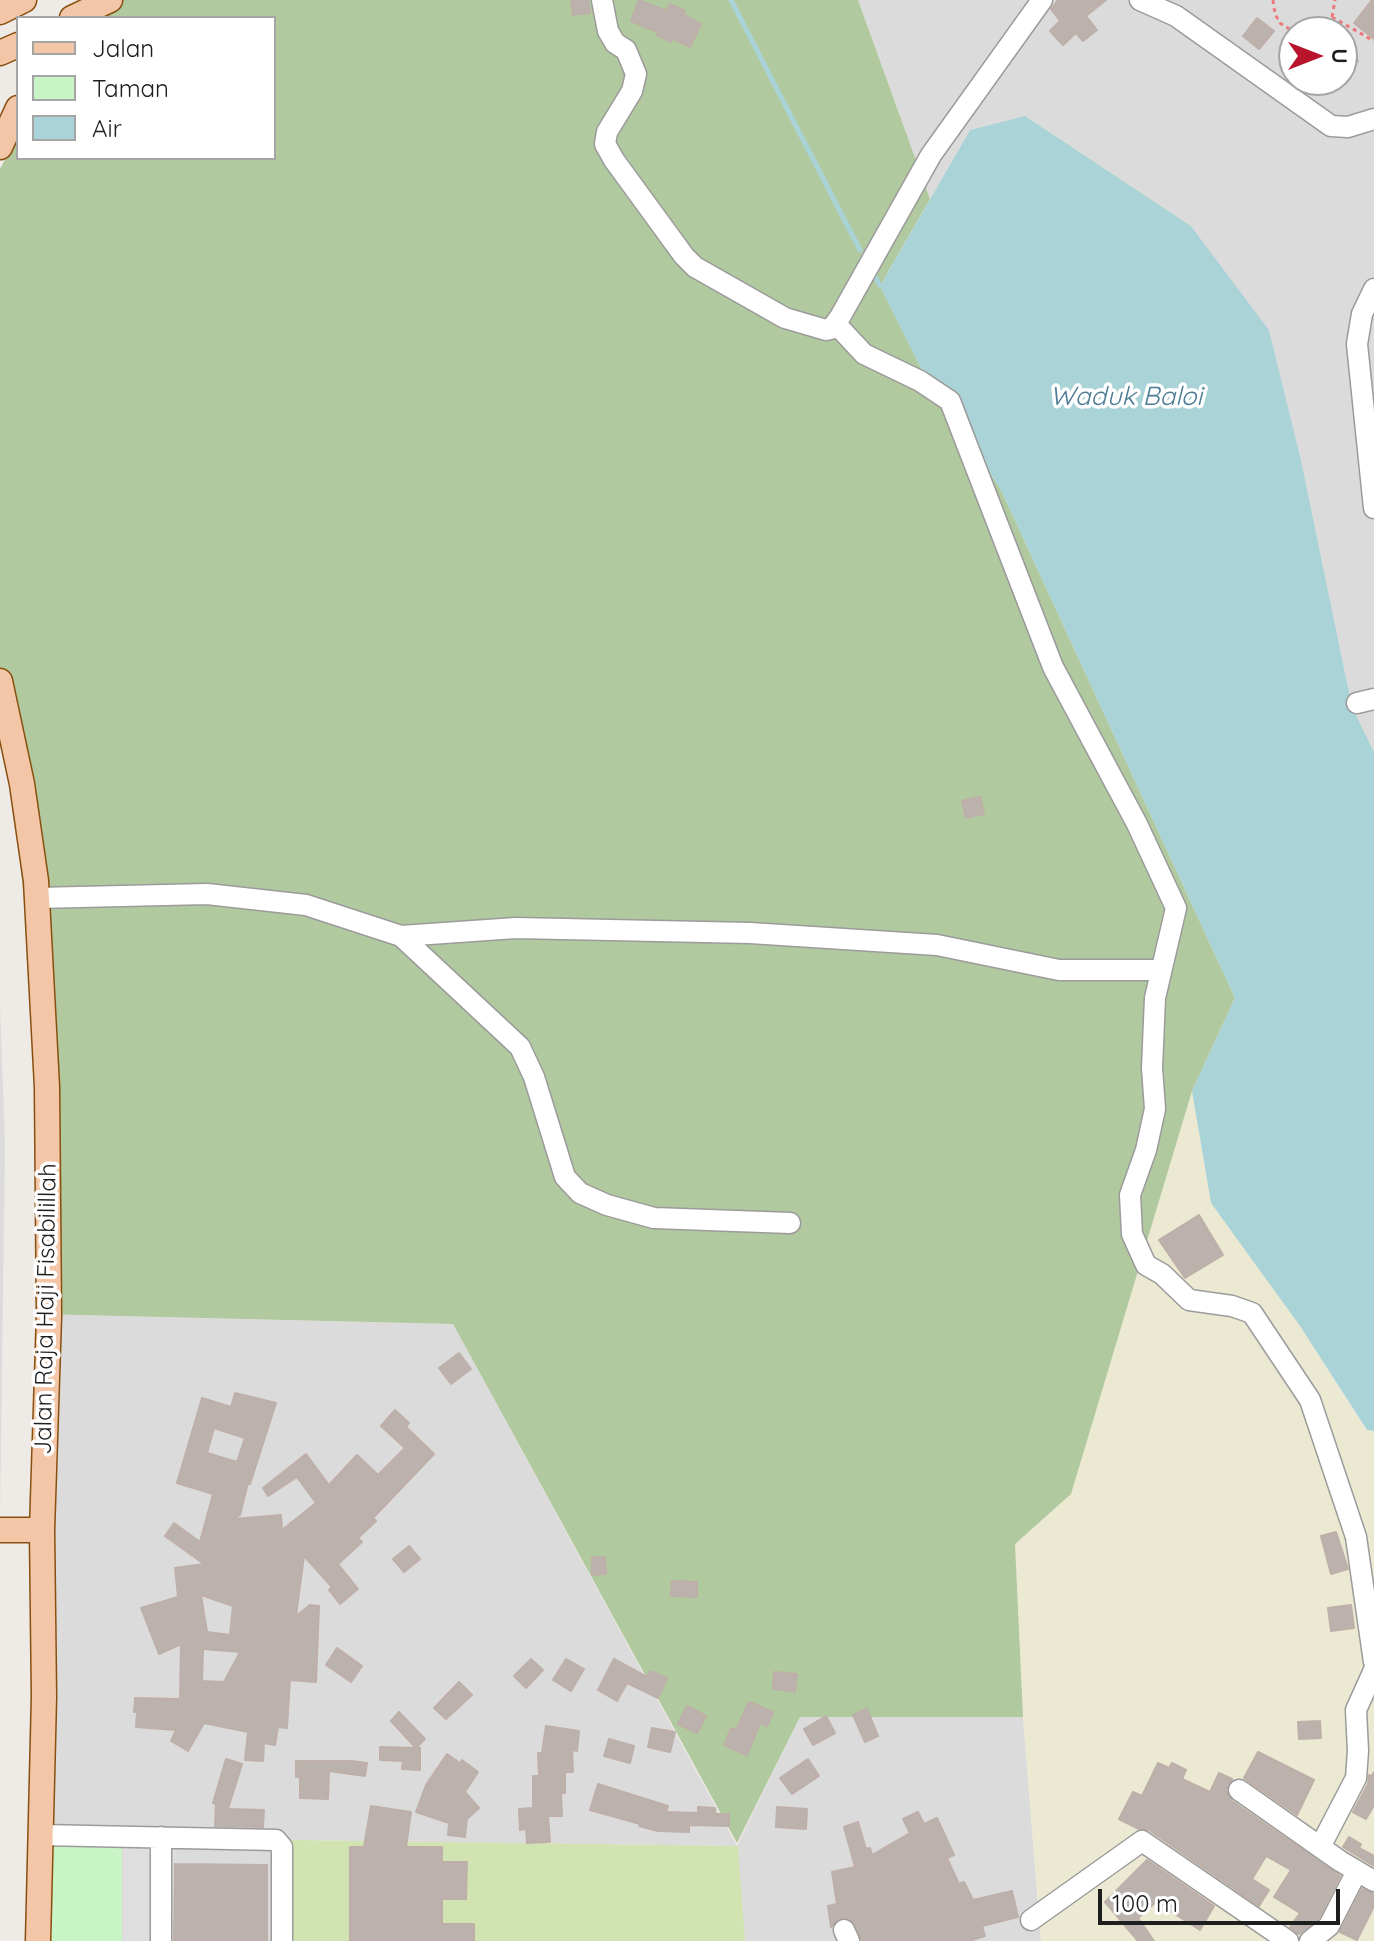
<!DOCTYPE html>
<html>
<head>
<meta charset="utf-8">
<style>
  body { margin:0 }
  #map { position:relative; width:1374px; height:1941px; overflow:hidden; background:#eeeae5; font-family:Quicksand,sans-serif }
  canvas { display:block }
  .legend { position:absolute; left:16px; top:16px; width:260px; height:144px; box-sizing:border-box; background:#fff; border:2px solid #a5a5a5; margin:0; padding:10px 14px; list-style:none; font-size:24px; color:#1e1e1e }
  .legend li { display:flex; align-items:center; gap:16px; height:40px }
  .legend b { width:40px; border:2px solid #a5a5a5 }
  .north { position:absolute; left:1278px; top:16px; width:80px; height:80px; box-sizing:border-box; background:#fff; border:2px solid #a5a5a5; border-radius:50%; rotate:90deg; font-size:22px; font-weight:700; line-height:32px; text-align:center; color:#1e1e1e }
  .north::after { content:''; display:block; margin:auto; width:28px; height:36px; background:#b8142c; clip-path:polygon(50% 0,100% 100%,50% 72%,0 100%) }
  .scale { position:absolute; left:1098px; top:1889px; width:242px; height:36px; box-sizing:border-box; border:4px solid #1e1e1e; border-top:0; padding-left:10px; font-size:24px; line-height:28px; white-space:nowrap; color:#1e1e1e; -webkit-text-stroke:6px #fff; paint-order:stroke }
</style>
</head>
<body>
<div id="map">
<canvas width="1374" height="1941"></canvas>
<ul class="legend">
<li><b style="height:10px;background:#f2c6a6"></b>Jalan</li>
<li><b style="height:22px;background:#c9f4c6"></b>Taman</li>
<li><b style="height:22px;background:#aad3d7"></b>Air</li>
</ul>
<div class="north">U</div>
<div class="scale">100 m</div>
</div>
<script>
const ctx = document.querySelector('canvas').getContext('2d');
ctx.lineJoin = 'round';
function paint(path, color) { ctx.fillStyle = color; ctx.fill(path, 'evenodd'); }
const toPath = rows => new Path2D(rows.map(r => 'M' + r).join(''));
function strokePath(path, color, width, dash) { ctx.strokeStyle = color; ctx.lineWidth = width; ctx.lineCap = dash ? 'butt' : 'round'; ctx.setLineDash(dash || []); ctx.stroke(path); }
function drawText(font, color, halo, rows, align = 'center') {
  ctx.font = font + ' Quicksand,sans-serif'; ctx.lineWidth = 7; ctx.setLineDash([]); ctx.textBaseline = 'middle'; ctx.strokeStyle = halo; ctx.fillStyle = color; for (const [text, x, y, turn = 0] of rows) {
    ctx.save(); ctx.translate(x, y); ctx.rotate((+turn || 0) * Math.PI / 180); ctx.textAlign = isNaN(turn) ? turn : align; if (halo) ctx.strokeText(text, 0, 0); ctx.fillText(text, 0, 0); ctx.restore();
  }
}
paint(toPath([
  [858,0,1374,0,1374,752,1352,707,1301,460,1269,330,1191,226,1025,116,970,130,930,199],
  [1294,32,1342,32,1342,80,1294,80],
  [0,1005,5,1145,0,1515],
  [36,1314,453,1324,737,1846,800,1717,1023,1717,1041,1941,745,1941,737,1846,290,1840,289,1941,26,1941]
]), '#dcdbdb');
paint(toPath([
  [1192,1091,1211,1203,1300,1326,1366,1430,1374,1431,1374,1941,1041,1941,1023,1717,1015,1544,1071,1494]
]), '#ebe9d2');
paint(toPath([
  [290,1840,738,1846,745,1941,289,1941]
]), '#d1e3b0');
paint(toPath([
  [103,0,858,0,930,199,880,286,926,378,1001,490,1235,998,1192,1091,1071,1494,1015,1544,1023,1717,800,1717,737,1843,453,1324,36,1314,39,1167,31,966,8,746,0,710,0,169,18,135,18,158,274,158,274,18,89,18]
]), '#b1c99e');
paint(toPath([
  [42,1835,122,1837,122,1941,35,1941]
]), '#c9f4c6');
paint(toPath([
  [124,1837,177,1838,176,1941,124,1941]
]), '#dedede');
paint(toPath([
  [1025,116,1191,226,1269,330,1301,460,1352,707,1374,752,1374,1431,1367,1430,1300,1326,1211,1203,1192,1091,1235,998,1001,490,926,378,880,286,970,130]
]), '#aad3d7');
strokePath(toPath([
  [731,0,860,250],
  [874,274,880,286]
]), '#aad3d7', 5);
const building = toPath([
  [571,0,588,0,590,13,573,15,571,0],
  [639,0,667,11,670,4,685,11,683,14,701,24,690,47,672,38,671,42,657,35,658,32,631,21,639,0],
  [1058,0,1106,0,1086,16,1097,30,1083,41,1076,33,1063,45,1050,31,1060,21,1051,9,1058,0],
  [1372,0,1374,0,1374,39,1354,23,1372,0],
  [1257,18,1274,31,1259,49,1243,36,1257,18],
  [1342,35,1358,61,1342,71,1342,35],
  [980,797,984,814,966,818,962,801,980,797],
  [1199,1215,1223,1255,1185,1278,1159,1240,1199,1215],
  [459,1353,471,1369,451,1384,439,1368,459,1353],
  [235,1393,276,1403,250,1484,248,1483,240,1515,234,1519,281,1515,282,1530,316,1503,297,1477,268,1496,263,1488,306,1454,329,1485,357,1455,378,1475,405,1448,381,1426,395,1410,409,1423,406,1427,434,1454,373,1518,376,1521,358,1538,362,1542,338,1564,358,1589,340,1604,329,1590,332,1587,304,1556,296,1616,310,1605,319,1606,316,1682,290,1680,287,1728,278,1727,275,1745,264,1743,263,1761,245,1760,248,1732,204,1723,188,1751,171,1741,176,1730,136,1727,137,1712,134,1712,135,1698,180,1699,181,1644,159,1654,141,1608,178,1597,175,1568,204,1564,165,1536,174,1523,200,1542,213,1494,177,1483,202,1398,231,1407,235,1393],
  [214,1428,245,1438,237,1462,207,1453,214,1428],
  [201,1595,233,1606,230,1635,207,1632,201,1595],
  [203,1649,240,1652,224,1682,202,1681,203,1649],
  [1336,1532,1348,1569,1331,1574,1321,1536,1336,1532],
  [409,1546,420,1559,404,1572,393,1559,409,1546],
  [592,1557,605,1557,606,1574,592,1575,592,1557],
  [672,1581,697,1582,697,1597,671,1596,672,1581],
  [1351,1605,1354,1628,1331,1631,1328,1608,1351,1605],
  [337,1648,362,1666,351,1682,326,1665,337,1648],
  [531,1659,543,1670,526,1688,514,1676,531,1659],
  [566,1659,584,1669,571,1691,553,1680,566,1659],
  [614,1659,647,1677,650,1671,667,1678,658,1698,627,1683,617,1701,598,1690,614,1659],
  [774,1672,797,1674,795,1692,773,1689,774,1672],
  [459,1682,472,1695,446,1719,434,1708,459,1682],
  [749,1702,773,1712,767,1726,760,1723,747,1755,724,1745,731,1728,736,1730,749,1702],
  [687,1706,706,1716,697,1733,678,1724,687,1706],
  [867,1709,878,1736,865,1742,853,1715,867,1709],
  [399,1712,425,1739,416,1748,391,1721,399,1712],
  [826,1716,835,1733,813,1745,804,1729,826,1716],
  [1320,1721,1321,1738,1299,1739,1298,1722,1320,1721],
  [546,1726,579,1731,577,1751,572,1750,573,1772,565,1772,565,1793,561,1793,562,1816,548,1816,550,1842,527,1843,526,1829,520,1830,519,1809,533,1808,533,1776,539,1776,538,1753,542,1753,546,1726],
  [652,1728,675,1732,670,1752,648,1747,652,1728],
  [609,1739,634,1746,630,1763,604,1756,609,1739],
  [380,1747,420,1748,420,1770,402,1769,403,1761,380,1760,380,1747],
  [1258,1752,1314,1780,1297,1815,1244,1778,1258,1752],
  [447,1754,460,1763,462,1760,478,1772,465,1792,479,1808,467,1819,465,1837,448,1835,449,1823,416,1812,426,1785,447,1754],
  [226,1759,242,1764,228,1809,264,1810,263,1827,215,1826,216,1804,213,1803,226,1759],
  [808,1759,819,1776,792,1794,780,1778,808,1759],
  [296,1761,351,1761,367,1763,365,1776,329,1771,328,1799,300,1798,300,1777,296,1777,296,1761],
  [1158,1763,1169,1768,1172,1763,1186,1770,1182,1779,1210,1792,1219,1773,1232,1779,1226,1790,1232,1801,1340,1876,1319,1918,1299,1934,1290,1927,1300,1913,1274,1897,1291,1870,1266,1856,1252,1879,1269,1890,1259,1906,1149,1830,1139,1829,1119,1819,1133,1792,1142,1796,1158,1763],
  [1374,1772,1374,1805,1366,1819,1353,1812,1368,1784,1369,1775,1372,1776,1374,1772],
  [598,1784,668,1806,666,1812,698,1813,698,1807,715,1808,715,1814,729,1814,729,1826,689,1825,689,1832,658,1831,639,1826,640,1824,590,1810,598,1784],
  [371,1806,411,1812,406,1847,442,1847,442,1862,467,1862,466,1899,442,1899,442,1924,474,1924,474,1941,350,1941,350,1847,364,1847,371,1806],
  [777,1807,807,1809,806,1829,776,1827,777,1807],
  [918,1812,924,1824,937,1818,954,1855,947,1858,959,1884,964,1882,973,1900,1012,1891,1018,1917,982,1926,985,1936,969,1941,862,1941,855,1924,844,1917,838,1919,831,1927,828,1906,837,1904,832,1872,855,1867,844,1827,858,1822,866,1849,870,1848,872,1855,910,1833,903,1819,918,1812],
  [1349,1837,1361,1844,1359,1848,1374,1856,1374,1866,1343,1847,1349,1837],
  [1147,1860,1214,1906,1200,1930,1156,1902,1138,1918,1154,1941,1138,1941,1105,1902,1147,1860],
  [175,1864,267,1865,267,1941,174,1941,175,1864],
  [1362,1889,1374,1894,1374,1906,1357,1940,1340,1932,1362,1889]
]);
paint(building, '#bbb2ae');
strokePath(building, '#beafa9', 2);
const minor = toPath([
  [602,0,608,31,615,43,626,50,636,74,632,91,607,132,605,144,614,160,684,256,695,267,785,318,826,330,831,329,840,317,931,155,1042,0],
  [1140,0,1176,16,1331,126,1348,127,1374,119],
  [1374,289,1362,314,1357,344,1374,508],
  [836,324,864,354,920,381,950,401,1053,667,1137,824,1176,908,1155,998,1152,1068,1155,1109,1146,1150,1130,1195,1132,1234,1146,1265,1162,1274,1189,1300,1232,1306,1252,1313,1310,1400,1356,1537,1374,1662],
  [1357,703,1374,699],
  [37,898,207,894,306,905,401,936,516,928,750,933,937,945,1059,970,1161,970],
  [401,936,520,1047,534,1077,565,1177,580,1193,607,1205,654,1218,790,1223],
  [1239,1790,1340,1861,1374,1881],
  [42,1835,276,1840,282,1847,282,1941],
  [1320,1847,1356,1778,1358,1751,1356,1710,1374,1670],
  [1031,1920,1142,1841,1288,1941],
  [844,1930,849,1941],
  [161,1941,161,1837],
  [1310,1941,1329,1926,1357,1871]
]);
const major = toPath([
  [0,12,24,0],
  [72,18,110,0],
  [0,53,18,45],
  [0,147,18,108],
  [0,681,22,784,36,881,47,1087,49,1316,42,1530,44,1697,38,1941],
  [0,1530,42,1530]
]);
strokePath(minor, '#9b9b9b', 23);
strokePath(major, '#894f0f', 27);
strokePath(toPath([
  [1273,0,1275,14,1280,23,1294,32],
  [1332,17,1374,41],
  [1314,32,1326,25,1332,17,1335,0]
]), '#eb797e', 3, [4, 4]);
strokePath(minor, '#fff', 20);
strokePath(major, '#f2c6a6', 24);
drawText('24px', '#1e1e1e', '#fff', [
  ["Jalan Raja Haji Fisabilillah",46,1309,-89]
]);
drawText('italic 26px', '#4d7c95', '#fff', [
  ["Waduk Baloi",1126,397]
]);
</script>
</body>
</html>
